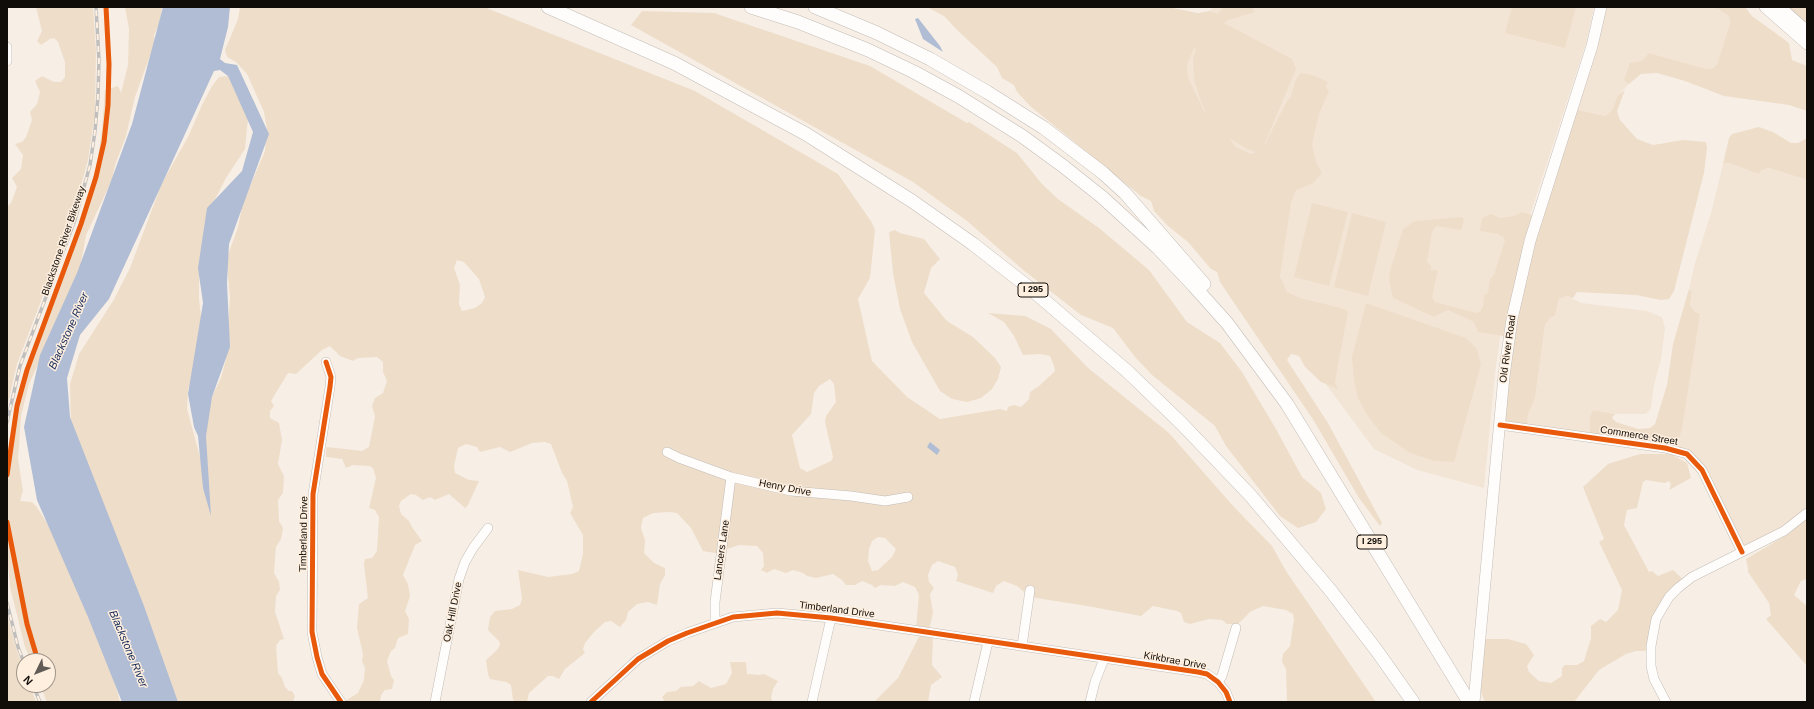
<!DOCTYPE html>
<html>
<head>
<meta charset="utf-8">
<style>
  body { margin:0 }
  #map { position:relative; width:1814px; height:709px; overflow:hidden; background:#f7efe6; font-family:Arial,sans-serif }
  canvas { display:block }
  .frame { position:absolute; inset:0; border:8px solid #100c07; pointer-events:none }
  .north { position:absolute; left:16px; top:653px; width:40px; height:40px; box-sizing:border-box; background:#feefdf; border:1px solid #9f9489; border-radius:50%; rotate:227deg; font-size:11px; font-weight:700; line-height:16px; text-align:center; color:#100c07 }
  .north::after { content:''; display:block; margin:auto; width:14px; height:18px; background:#615b55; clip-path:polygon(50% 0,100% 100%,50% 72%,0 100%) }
</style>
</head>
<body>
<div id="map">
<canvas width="1814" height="709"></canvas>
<div class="frame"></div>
<div class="north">N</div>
</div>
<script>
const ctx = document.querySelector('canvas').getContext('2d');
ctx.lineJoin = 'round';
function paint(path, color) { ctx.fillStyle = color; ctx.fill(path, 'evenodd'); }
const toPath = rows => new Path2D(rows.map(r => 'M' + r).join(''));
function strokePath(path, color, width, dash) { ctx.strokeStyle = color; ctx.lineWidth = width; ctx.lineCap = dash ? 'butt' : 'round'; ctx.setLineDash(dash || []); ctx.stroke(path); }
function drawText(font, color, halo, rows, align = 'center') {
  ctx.font = font + ' Arial,sans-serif'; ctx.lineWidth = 3; ctx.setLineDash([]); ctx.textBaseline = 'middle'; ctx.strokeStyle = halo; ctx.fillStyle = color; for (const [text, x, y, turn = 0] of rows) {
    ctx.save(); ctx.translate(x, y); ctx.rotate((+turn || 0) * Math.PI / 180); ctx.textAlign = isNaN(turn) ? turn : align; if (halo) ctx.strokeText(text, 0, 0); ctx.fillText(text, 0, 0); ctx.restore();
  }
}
paint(toPath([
  [1213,7,1594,7,1586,43,1520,246,1504,309,1495,374,1484,488,1417,470,1374,449,1316,371,1233,151,1191,103,1185,59,1198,27],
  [1602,7,1710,7,1718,9,1729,16,1730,23,1717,64,1713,68,1707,69,1649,53,1641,61,1634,63,1627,82,1629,84,1618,95,1612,110,1605,116,1574,109],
  [1729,163,1759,174,1762,170,1769,168,1807,180,1807,512,1744,551,1698,460,1676,450,1682,429,1699,313,1694,311,1690,305,1692,292,1689,289,1695,263,1711,213,1723,164],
  [1567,296,1581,303,1647,311,1662,317,1665,328,1661,359,1654,385,1651,408,1646,414,1616,414,1593,410,1590,436,1527,428,1528,414,1535,399,1545,325,1550,318,1555,316,1559,299]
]), '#f3e5d5');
paint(toPath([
  [36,7,93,7,96,51,95,112,88,160,70,225,17,364,7,408,7,207,11,203,17,187,12,178,21,169,23,155,15,144,22,142,26,137,32,120,30,112,37,104,40,92,35,81,42,76,54,82,61,82,65,77,65,62,58,42,54,38,50,39,41,45,37,41,42,31],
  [125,7,162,7,160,22,154,35,155,42,135,97,126,136,115,165,112,180,86,235,79,274,29,384,21,416,18,459,23,491,20,501,32,502,36,506,52,531,112,672,120,702,47,702,40,685,48,685,48,661,31,661,25,647,10,587,7,554,7,462,9,440,26,366,77,235,96,169,102,130,105,90,118,86,121,93,128,65,129,29],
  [240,7,484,7,695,91,838,174,871,221,875,230,870,278,858,299,872,361,907,397,940,419,1000,409,1007,411,1008,407,1014,405,1021,407,1029,399,1030,392,1039,386,1055,371,1054,366,1050,356,1040,354,1023,355,1014,336,1004,322,988,313,1025,316,1051,329,1087,367,1169,433,1234,507,1272,546,1286,571,1376,702,1287,702,1286,669,1282,662,1283,654,1290,646,1294,619,1293,614,1286,610,1263,606,1250,612,1238,624,1227,624,1222,620,1209,619,1190,624,1184,622,1181,613,1177,611,1153,606,1141,616,1087,606,1030,597,1017,586,1004,581,996,586,993,593,956,581,958,575,955,567,938,561,932,565,928,575,929,582,934,588,930,594,933,613,929,630,916,628,919,595,915,587,903,582,895,586,881,585,875,588,872,585,862,581,855,585,846,585,842,580,833,574,816,578,807,576,803,573,793,570,786,573,774,569,767,573,761,570,764,566,763,553,757,546,739,545,724,550,721,554,703,551,691,528,677,513,670,512,653,513,643,518,641,528,645,540,644,553,654,563,665,568,665,575,660,584,657,605,648,602,637,604,628,612,626,620,620,627,611,621,605,622,595,631,585,643,583,649,585,653,565,669,559,679,553,676,548,676,529,693,527,702,517,702,513,700,511,685,506,682,490,679,488,674,486,660,497,650,500,645,499,641,488,630,490,617,495,611,512,609,520,605,522,599,518,570,548,577,572,574,579,571,583,554,583,535,570,513,573,507,567,481,562,473,551,444,545,442,532,443,510,452,500,447,480,452,477,447,466,444,458,448,454,466,455,473,469,480,479,481,468,505,465,508,449,494,435,500,430,497,423,500,416,495,411,494,401,501,399,506,401,514,409,521,412,527,422,541,415,545,403,575,408,584,410,596,405,611,409,619,408,634,398,638,395,648,391,651,387,661,391,676,394,680,392,689,385,690,381,695,380,702,346,702,345,701,358,693,364,680,365,668,362,661,363,654,357,628,359,604,368,598,364,564,365,559,372,558,377,551,379,517,375,510,369,508,376,478,373,468,369,466,353,465,346,468,342,459,326,457,326,450,327,447,362,451,369,447,375,416,372,406,375,398,383,393,387,381,383,372,383,362,377,357,358,358,353,361,340,356,330,346,322,350,296,374,288,373,271,401,274,406,270,411,270,418,279,423,282,440,278,464,284,476,283,493,278,500,279,521,283,528,281,539,276,547,274,573,279,582,280,590,276,596,275,612,284,639,280,640,276,646,278,673,282,678,285,687,289,691,292,691,295,696,293,702,174,702,71,425,70,384,79,354,113,301,130,268,162,183,188,137,202,105,212,86,219,77,228,76,248,118,245,149,226,178,209,211,199,271,199,299,203,334,200,353,188,390,187,409,201,461,209,403,221,378,226,359,230,297,227,265,228,255,238,227,243,203,265,151,267,129,264,112,247,74,236,62,227,57,225,50,238,19],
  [457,260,464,262,479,279,485,297,482,303,475,308,462,311,459,304,460,285,454,268],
  [830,379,834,384,836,402,826,416,825,422,833,457,831,461,807,472,800,468,792,435,811,414,814,393,819,386],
  [878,537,885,538,896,549,892,557,878,570,872,571,868,561,869,549,872,541],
  [927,7,1168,7,1198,13,1210,11,1218,14,1223,7,1252,7,1255,12,1228,20,1224,23,1292,59,1296,69,1262,150,1286,103,1291,96,1296,79,1301,73,1312,75,1328,82,1326,87,1329,91,1319,114,1312,144,1316,162,1322,173,1312,184,1296,190,1291,203,1280,276,1287,292,1300,298,1341,308,1348,311,1335,382,1338,389,1321,382,1305,367,1299,356,1291,354,1287,360,1328,423,1382,523,1380,526,1359,498,1314,421,1220,282,1217,272,1211,269,1188,242,1168,226,1154,211,1151,201,1141,196,1030,106,1017,92,1014,85,1002,78,997,67,957,30,944,16],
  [1196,47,1193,60,1194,79,1200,99,1207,115,1204,111,1188,77,1187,65,1193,50],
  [1229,138,1247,149,1256,152,1251,154,1236,147],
  [1512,7,1576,7,1565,48,1505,33],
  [1710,7,1745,7,1752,16,1789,43,1792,60,1807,66,1807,111,1789,105,1724,96,1685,81,1657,73,1641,74,1629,84,1624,80,1630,63,1641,61,1649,53,1707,69,1713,68,1717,64,1730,23,1729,16,1718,9],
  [1783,7,1807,7,1807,29],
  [642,11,714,13,870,66,967,123,969,122,1017,153,1042,184,1058,199,1099,228,1149,270,1187,322,1220,343,1242,372,1276,429,1302,477,1321,493,1326,509,1316,522,1298,528,1280,516,1226,446,1215,426,1152,375,1135,357,1113,328,1081,315,1022,269,967,221,913,182,631,25],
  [1625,90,1617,111,1620,120,1637,139,1653,145,1683,140,1706,142,1707,148,1704,173,1674,291,1669,299,1661,300,1636,295,1577,292,1573,298,1567,296,1559,299,1555,316,1550,318,1545,325,1535,399,1528,414,1527,428,1502,426,1510,337,1478,332,1474,322,1448,310,1434,317,1393,298,1389,281,1390,271,1403,229,1415,221,1462,217,1464,220,1461,230,1436,226,1432,232,1427,262,1431,266,1431,270,1438,270,1432,297,1435,302,1476,313,1480,312,1483,306,1484,295,1488,293,1490,279,1494,275,1505,240,1503,237,1498,234,1480,231,1482,218,1491,214,1500,218,1514,216,1522,212,1539,217,1574,109,1605,116,1612,110,1618,95],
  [1759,127,1773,132,1791,143,1798,143,1807,138,1807,180,1769,168,1762,170,1759,174,1729,163,1723,164,1729,138,1732,134],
  [1312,203,1348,212,1329,286,1294,277],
  [1352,213,1386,222,1368,296,1334,287],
  [895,230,900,233,924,239,940,259,931,268,924,293,947,321,973,337,995,358,1001,367,998,379,992,389,981,398,967,402,952,399,940,391,912,342,900,309,893,273,889,232],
  [1689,289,1692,292,1690,305,1694,311,1700,314,1682,429,1678,443,1590,433,1590,417,1593,410,1615,414,1612,418,1616,422,1638,429,1650,428,1655,424,1667,385,1673,344],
  [1366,303,1466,338,1477,349,1481,365,1454,462,1434,461,1410,453,1381,433,1367,415,1358,398,1354,380,1352,357],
  [1640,454,1671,454,1687,463,1691,478,1669,490,1671,484,1669,481,1665,483,1646,480,1643,482,1637,508,1627,510,1624,525,1649,572,1652,571,1658,576,1673,570,1686,582,1674,594,1659,620,1653,651,1636,651,1626,654,1599,670,1574,702,1485,702,1479,687,1482,639,1508,639,1526,644,1534,655,1527,666,1529,672,1539,681,1551,683,1562,676,1562,668,1565,665,1577,665,1584,661,1591,638,1591,626,1600,619,1606,622,1618,610,1622,590,1599,542,1604,539,1583,487,1608,464],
  [1807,515,1807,579,1801,581,1794,595,1807,606,1807,666,1766,619,1771,615,1769,603,1748,572,1748,568,1746,559,1790,533],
  [7,614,17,651,24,670,24,685,30,685,36,702,7,702],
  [922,631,933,633,932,665,942,677,931,685,928,702,874,702,898,678],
  [730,662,746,662,747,674,759,675,764,674,778,681,773,689,771,698,773,702,665,702,662,697,667,692,676,691,681,687,693,686,699,681,711,688,726,684,732,673]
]), '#eeddc9');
paint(toPath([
  [163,7,230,7,228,27,220,59,225,63,237,65,269,134,229,244,227,283,230,347,212,397,206,436,211,516,203,488,198,436,194,427,188,394,203,303,198,268,207,208,242,171,253,132,228,76,220,70,214,71,109,299,80,335,67,378,70,417,144,606,178,702,122,702,88,617,37,500,24,427,40,355,77,273,132,124],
  [918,18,940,46,943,52,923,39,915,19],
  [930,442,940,450,937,455,927,447]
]), '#b0bdd4');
const minor = toPath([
  [7,47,7,61],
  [326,362,331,377,330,387,313,494,312,632,317,657,322,674,341,702],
  [1500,425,1665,448,1687,454,1702,470,1742,552],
  [667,452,679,458,731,477,791,491,851,496,885,501,908,497],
  [715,623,715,602,731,477],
  [1022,646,1030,590],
  [1218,682,1222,676,1236,628],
  [435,702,459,579,465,562,473,548,488,528],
  [591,702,638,659,668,641,687,633,733,617,777,613,831,618,1198,672,1207,674,1218,682,1226,692,1230,702],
  [812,702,831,618],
  [974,702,988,642],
  [1090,702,1095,682,1104,659],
  [1666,702,1654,679,1651,666,1651,646,1656,619,1669,597,1678,588,1692,577,1784,531,1807,513]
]);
const major = toPath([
  [1765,7,1807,44],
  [1780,7,1807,31],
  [1474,702,1504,376,1512,319,1530,241,1592,46,1601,7]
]);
const highway = toPath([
  [548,7,674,63,806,134,912,201,973,244,1032,290,1127,371,1181,423,1250,495,1331,591,1377,651,1413,702],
  [751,7,798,22,868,50,914,72,958,96,1022,136,1063,166,1102,197,1158,248,1193,285,1227,323,1287,404,1469,702],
  [815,7,877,33,930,59,987,92,1044,128,1103,173,1125,193,1204,284]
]);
strokePath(minor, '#c3bcb6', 10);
strokePath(major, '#c3bcb6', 12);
strokePath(highway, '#c3bcb6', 14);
strokePath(minor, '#fefdfb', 9);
strokePath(major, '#fefdfb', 11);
strokePath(highway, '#fefdfb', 13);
const rail = toPath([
  [7,422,20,366,75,220,90,165,95,131,98,96,99,60,96,7],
  [7,603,18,647,24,663],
  [33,685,40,702]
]);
strokePath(rail, '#c1bfbd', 3.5);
strokePath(rail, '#feefdf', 2, [6]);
strokePath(toPath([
  [326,362,331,377,330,387,313,494,312,632,317,657,322,674,341,702],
  [1500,425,1665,448,1687,454,1702,470,1742,552],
  [7,475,17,406,27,370,81,224,96,177,104,142,108,105,109,64,106,7],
  [7,522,27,624,38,661],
  [591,702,638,659,668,641,687,633,733,617,777,613,831,618,1198,672,1207,674,1218,682,1226,692,1230,702]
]), '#e8590c', 5);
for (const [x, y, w] of [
  [1033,290,30],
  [1372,542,30]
]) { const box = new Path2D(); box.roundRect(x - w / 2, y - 7, w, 14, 3); ctx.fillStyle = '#feefdf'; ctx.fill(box); strokePath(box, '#100c07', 1); }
drawText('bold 9px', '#100c07', null, [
  ["I 295",1033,290],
  ["I 295",1372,542]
]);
drawText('10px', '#100c07', '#feefdf', [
  ["Blackstone River Bikeway",64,241,-71],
  ["Old River Road",1508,349,-82],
  ["Commerce Street",1639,436,9],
  ["Henry Drive",785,488,11],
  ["Timberland Drive",304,534,-89],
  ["Lancers Lane",722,550,-82],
  ["Timberland Drive",837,610,7],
  ["Oak Hill Drive",453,612,-79],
  ["Kirkbrae Drive",1175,661,10]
]);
drawText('italic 11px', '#152b5b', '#feefdf', [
  ["Blackstone River",69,331,-66],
  ["Blackstone River",128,649,67]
]);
</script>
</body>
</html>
